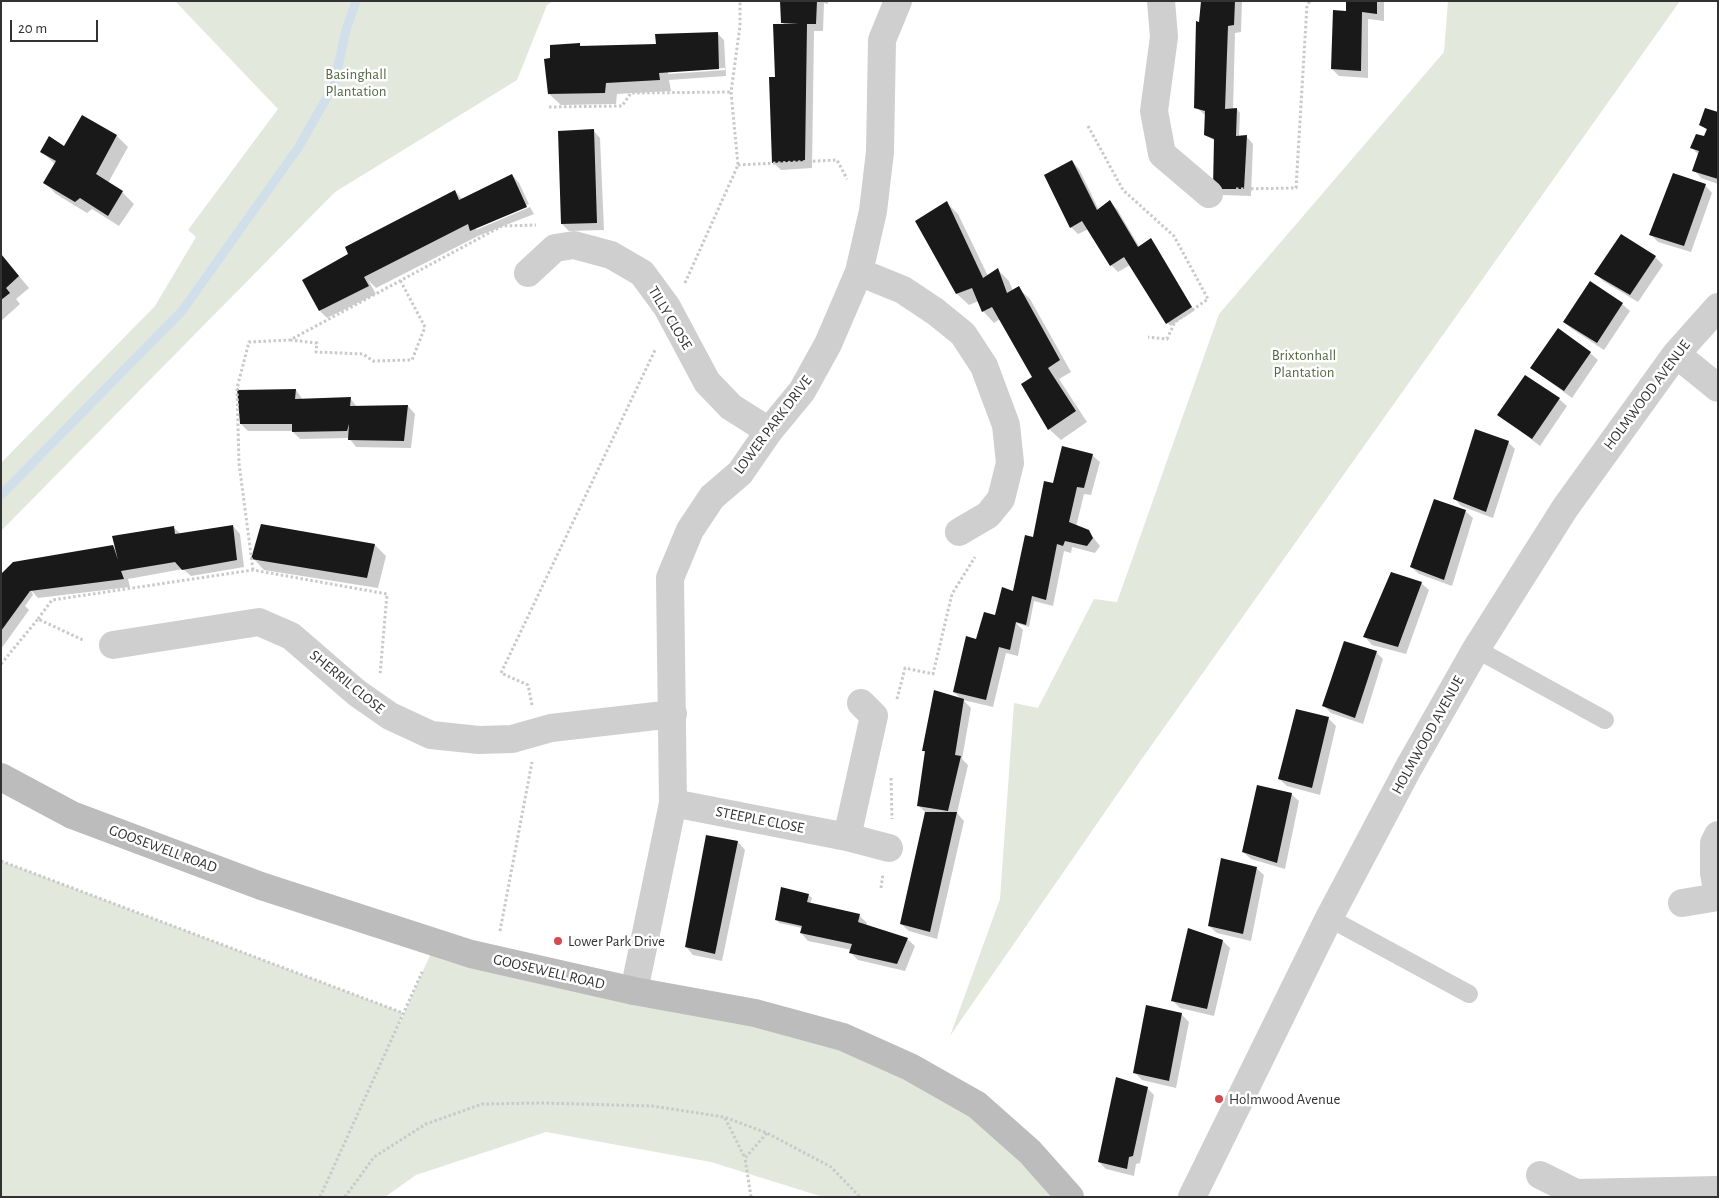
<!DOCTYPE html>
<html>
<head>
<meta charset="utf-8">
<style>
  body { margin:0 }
  #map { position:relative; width:1719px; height:1198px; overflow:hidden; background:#fff; font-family:"Alegreya Sans",sans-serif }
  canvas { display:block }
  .frame { position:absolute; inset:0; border:2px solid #323232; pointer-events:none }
  .scale { position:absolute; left:10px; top:20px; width:88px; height:22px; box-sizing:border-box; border:2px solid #323232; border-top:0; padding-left:6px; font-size:15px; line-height:18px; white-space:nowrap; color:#323232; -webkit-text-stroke:4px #fff; paint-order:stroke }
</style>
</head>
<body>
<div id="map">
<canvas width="1719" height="1198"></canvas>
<div class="frame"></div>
<div class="scale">20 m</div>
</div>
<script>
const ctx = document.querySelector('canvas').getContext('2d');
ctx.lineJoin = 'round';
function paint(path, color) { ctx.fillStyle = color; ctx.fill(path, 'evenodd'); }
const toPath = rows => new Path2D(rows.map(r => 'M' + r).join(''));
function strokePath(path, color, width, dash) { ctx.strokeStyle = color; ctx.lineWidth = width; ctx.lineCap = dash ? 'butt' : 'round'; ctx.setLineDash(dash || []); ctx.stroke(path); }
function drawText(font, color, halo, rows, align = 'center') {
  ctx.font = font + ' "Alegreya Sans",sans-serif'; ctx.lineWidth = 5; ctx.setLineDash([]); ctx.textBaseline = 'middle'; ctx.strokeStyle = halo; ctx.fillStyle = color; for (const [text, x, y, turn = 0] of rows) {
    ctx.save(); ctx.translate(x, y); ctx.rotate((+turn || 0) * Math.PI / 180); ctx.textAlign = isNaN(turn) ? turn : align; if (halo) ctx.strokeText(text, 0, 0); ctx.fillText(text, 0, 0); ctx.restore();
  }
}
paint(toPath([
  [175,1,553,1,547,5,517,80,335,192,1,531,1,463,155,306,196,237,188,230,278,109],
  [1448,1,1680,1,1141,760,950,1036,1000,899,1014,703,1038,708,1094,599,1117,602,1219,314,1444,52],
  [1,861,403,1013,393,1038,436,942,792,1024,977,1105,1076,1197,823,1197,711,1162,546,1132,416,1175,385,1197,1,1197]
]), '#e2e8dc');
paint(toPath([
  [781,1,828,1,828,4,824,3,823,31,814,31,812,168,781,170,773,162,776,78,785,25,782,22],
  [1202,1,1242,1,1241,32,1235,33,1233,110,1237,109,1240,113,1239,137,1246,136,1253,144,1251,196,1222,195,1215,141,1205,135,1206,116,1196,107],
  [1348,1,1384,1,1384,21,1368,19,1368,78,1339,76,1332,69,1348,12],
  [717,33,724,40,726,76,669,80,671,91,617,94,616,104,561,105,549,94,579,44,582,47,657,48],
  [725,68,725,70,668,74,668,71],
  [1718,113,1718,184,1701,178,1694,170,1699,155,1691,147,1704,138,1708,131,1701,124],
  [83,117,117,136,128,147,108,183,122,192,134,204,119,226,92,209,87,213,56,194,45,183,55,164,42,152,64,148],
  [593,130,600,138,604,230,569,231,562,224],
  [1072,161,1079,169,1099,210,1110,202,1117,209,1140,248,1154,243,1194,311,1170,326,1130,265,1118,272,1111,265,1089,229,1078,234,1071,227],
  [512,175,519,183,529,204,476,227,476,230,530,207,534,214,478,236,376,288,368,280,376,294,327,318,320,311,455,191,463,200],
  [1705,185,1712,193,1691,252,1658,242,1650,234],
  [947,203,958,214,988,276,998,270,1009,281,1013,291,1018,288,1030,299,1071,372,1059,379,1087,422,1061,440,1049,429,1034,378,1000,319,994,323,983,311,979,301,969,305,957,294,916,221],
  [1621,235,1655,257,1663,265,1638,302,1603,281,1595,273],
  [1,254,29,288,16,299,20,304,1,321],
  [1622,304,1630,311,1604,350,1572,329,1564,322],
  [1590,353,1598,360,1572,398,1531,368],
  [296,390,303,400,350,398,357,407,408,406,415,414,411,448,356,447,349,438,300,439,292,431,248,431,241,424],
  [1559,399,1567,406,1540,446,1499,415],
  [1508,442,1515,449,1493,518,1461,506,1454,498],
  [1092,455,1100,462,1091,495,1084,494,1076,527,1088,531,1100,546,1095,553,1072,547,1071,553,1064,551,1053,606,1034,601,1029,627,1016,623,1023,630,1018,656,1006,653,993,707,963,700,971,708,962,759,968,765,957,813,964,821,937,939,909,931,901,924,926,813,918,805,926,754,923,750,962,700,954,692,977,641,999,618,1014,592,1054,484],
  [1465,511,1473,518,1452,586,1419,574,1411,567],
  [262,525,375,545,386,556,378,588,264,570,253,558],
  [233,526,240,534,244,567,191,576,183,569,128,579,130,587,38,598,31,590,33,595,25,606,29,610,1,649,1,576,113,546,116,549,174,528,181,534],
  [1421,583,1429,590,1406,654,1372,645,1365,637],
  [1376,652,1383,659,1363,724,1331,713,1324,706],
  [1328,718,1336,726,1320,795,1287,786,1279,779],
  [1291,794,1299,801,1285,869,1251,859,1243,852],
  [738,842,745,850,722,961,693,955,686,947],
  [1256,868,1264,875,1251,941,1217,933,1209,926],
  [808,895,812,898,810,904,860,916,867,923,866,926,907,939,915,946,905,971,858,960,851,953,852,950,808,941,801,933,802,928,779,923,776,919],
  [1223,941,1230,948,1214,1016,1180,1008,1172,1000],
  [1181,1014,1189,1022,1176,1088,1142,1080,1134,1072],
  [1147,1088,1154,1095,1140,1163,1136,1164,1134,1176,1106,1169,1099,1162]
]), '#0003');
strokePath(toPath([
  [1,495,182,311,298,148,334,85,346,30,356,1]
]), '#d1dfea', 9);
paint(toPath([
  [780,1,817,1,816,24,807,24,805,161,772,163,769,77,775,77,773,24,799,24,781,23],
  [1201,1,1235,1,1234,25,1228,26,1225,109,1237,108,1236,136,1247,135,1244,189,1213,189,1214,139,1204,135,1205,111,1194,108,1196,21,1199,22],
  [1346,1,1377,1,1377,14,1362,12,1361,71,1331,69,1333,10,1346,11],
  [718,32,719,69,659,73,660,80,606,83,605,93,548,94,544,59,550,58,550,45,580,43,580,46,656,44,655,34],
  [1705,108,1718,112,1718,179,1692,171,1699,151,1690,148,1696,134,1704,136,1707,129,1699,125],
  [82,115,117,135,96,174,123,191,108,216,80,198,75,202,43,183,56,161,40,152,49,136,64,146],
  [594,129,597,223,561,224,558,131],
  [1072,160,1097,210,1110,200,1138,247,1151,238,1192,307,1166,324,1124,257,1110,266,1082,221,1070,228,1044,175],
  [1673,173,1706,184,1684,246,1649,235],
  [512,174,527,207,470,231,468,224,364,277,369,286,319,311,302,280,348,254,345,247,455,190,459,200],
  [947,201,983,278,998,268,1007,293,1019,286,1060,360,1048,368,1076,411,1048,430,1021,384,1032,377,992,307,982,312,972,288,956,294,915,221],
  [1621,234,1656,256,1630,295,1594,274],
  [1,254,19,276,6,288,10,293,1,300],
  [1590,281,1623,303,1597,343,1563,322],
  [1558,328,1591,352,1564,391,1530,368],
  [1525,375,1560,398,1532,439,1497,415],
  [237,388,239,390,296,389,295,399,351,397,350,406,408,405,404,441,348,440,349,424,347,431,292,432,292,424,240,424],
  [1475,429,1509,441,1486,512,1453,499],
  [1062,446,1093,454,1084,488,1077,487,1069,522,1089,530,1093,538,1087,546,1065,541,1063,546,1057,544,1046,600,1032,596,1026,625,1016,622,1010,650,999,647,986,700,953,692,966,636,976,639,984,612,995,615,1002,587,1013,591,1025,535,1033,537,1044,481,1053,483],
  [1434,499,1466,510,1444,580,1410,567],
  [261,524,375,544,367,578,251,559],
  [233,525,237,560,182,570,175,562,121,571,124,579,30,591,1,631,1,574,13,562,113,545,118,560,112,536,174,526,175,534],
  [1391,572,1422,582,1398,647,1363,637],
  [1344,641,1377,651,1355,718,1322,706],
  [934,690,964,699,955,755,961,756,948,811,917,806,925,751,922,751],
  [1296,709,1329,717,1312,788,1278,779],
  [1257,785,1292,793,1277,863,1242,852],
  [925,812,957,812,930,932,900,924],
  [706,835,738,841,715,954,685,947],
  [1221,858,1257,867,1243,934,1208,926],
  [781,887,809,894,807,902,860,914,858,922,908,938,897,964,849,953,852,944,800,933,802,926,775,920],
  [1188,928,1223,940,1207,1009,1171,1001],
  [1146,1005,1182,1013,1169,1081,1133,1073],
  [1116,1077,1148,1087,1133,1156,1129,1157,1127,1169,1098,1162]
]), '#191919');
strokePath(toPath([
  [549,107,622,106,631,93,731,92],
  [1088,126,1123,190,1174,236,1208,299,1175,322,1167,339,1148,337],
  [738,165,837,160,847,179],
  [1236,189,1296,188,1307,5,1310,1],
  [685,283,738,165,731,92,740,26,740,1],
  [290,340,317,343,316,352,363,354,373,361,412,360,425,327,400,280],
  [253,570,239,463,237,388,249,342,290,340,502,226,536,225],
  [38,619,52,600,253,570,387,594,380,675],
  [1,664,38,619,85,641],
  [897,699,905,668,933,674,952,594,975,557],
  [532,705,528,685,501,673,656,348],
  [891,778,892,819],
  [1,861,403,1013],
  [881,888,883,874],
  [500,931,532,762],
  [725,1118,745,1158],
  [320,1197,423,970],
  [345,1197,374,1157,426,1124,482,1104,542,1103,652,1106,724,1117,767,1133,831,1167,860,1197],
  [751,1197,745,1158,767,1133]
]), '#c9c9c9', 3, [2.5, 2.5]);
strokePath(toPath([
  [1476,649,1605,720],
  [1329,918,1469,994]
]), '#cfcfcf', 18);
strokePath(toPath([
  [1161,1,1164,37,1154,111,1162,154,1209,194],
  [859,272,903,290,936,312,963,334,984,366,1006,425,1010,463,1001,499,988,515,959,532],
  [528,273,555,248,574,245,611,255,642,273,667,307,707,382,731,407,769,431],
  [1676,354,1718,388],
  [113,645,259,622,291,636,357,693,390,716,431,735,479,740,512,739,551,728,673,714],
  [673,803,847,837,889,848],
  [1718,835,1714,843,1714,873,1718,896],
  [847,837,874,716,861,703],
  [1682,903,1718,897],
  [634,991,673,803,670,578,690,530,712,497,740,473,769,431,802,391,828,344,859,272,873,211,880,152,882,40,898,1],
  [1540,1175,1576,1193,1718,1190],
  [1192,1197,1329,918,1409,767,1476,649,1565,508,1676,354,1718,307]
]), '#cfcfcf', 28);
strokePath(toPath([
  [1,777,72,815,261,886,471,954,634,991,755,1013,843,1037,910,1067,977,1105,1030,1152,1070,1197]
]), '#bcbcbc', 28);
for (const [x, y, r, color] of [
  [558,941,5,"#d44a4d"],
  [1219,1099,5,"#d44a4d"]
]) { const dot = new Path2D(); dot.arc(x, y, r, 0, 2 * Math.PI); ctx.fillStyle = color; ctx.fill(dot); strokePath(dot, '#fff', 2); }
drawText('15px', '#546a44', '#fff', [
  ["Basinghall",356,74],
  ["Plantation",356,91],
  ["Brixtonhall",1304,355],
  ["Plantation",1304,372]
]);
drawText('15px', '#323232', '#fff', [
  ["TILLY CLOSE",670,318,59],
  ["HOLMWOOD AVENUE",1647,395,-53],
  ["LOWER PARK DRIVE",773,425,-53],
  ["SHERRIL CLOSE",347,682,39],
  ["HOLMWOOD AVENUE",1428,735,-61],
  ["STEEPLE CLOSE",760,820,11],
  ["GOOSEWELL ROAD",163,849,20],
  ["GOOSEWELL ROAD",549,972,13]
]);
drawText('15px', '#323232', '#fff', [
  ["Lower Park Drive",568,941],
  ["Holmwood Avenue",1229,1099]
], 'left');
</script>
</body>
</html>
